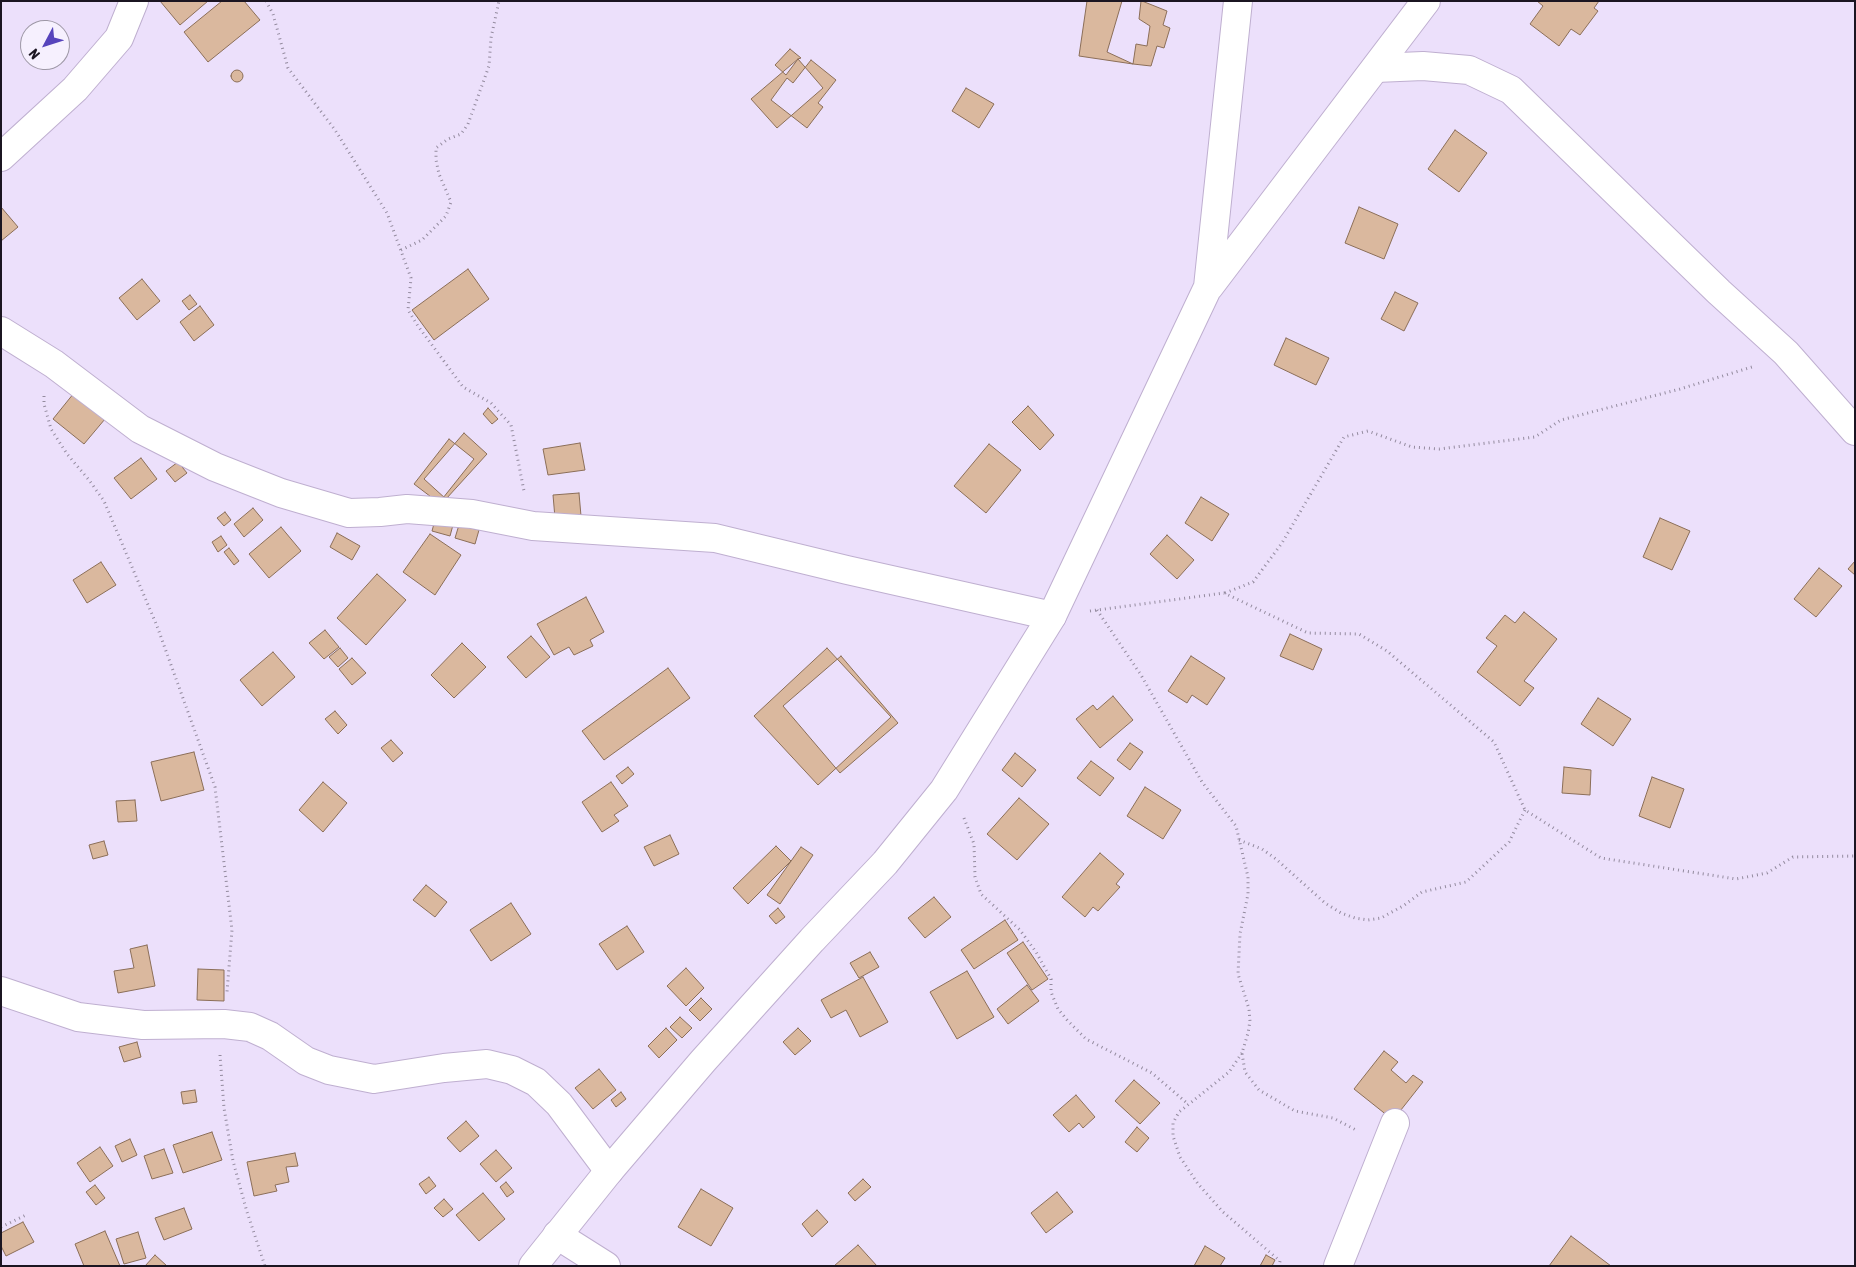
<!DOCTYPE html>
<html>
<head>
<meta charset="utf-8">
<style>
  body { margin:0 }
  #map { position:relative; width:1856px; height:1267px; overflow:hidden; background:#ece0fb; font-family:"Asap Condensed",sans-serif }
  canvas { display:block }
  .frame { position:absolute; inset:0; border:2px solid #1b1521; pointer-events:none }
  .north { position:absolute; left:20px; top:20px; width:50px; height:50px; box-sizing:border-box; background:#f6f0fe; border:1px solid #9e98a6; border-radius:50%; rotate:230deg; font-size:14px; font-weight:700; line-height:20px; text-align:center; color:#1b1521 }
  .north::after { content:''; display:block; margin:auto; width:18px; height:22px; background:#5744bc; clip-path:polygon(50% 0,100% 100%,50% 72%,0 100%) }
</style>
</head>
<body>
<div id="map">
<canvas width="1856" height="1267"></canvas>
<div class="frame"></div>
<div class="north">N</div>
</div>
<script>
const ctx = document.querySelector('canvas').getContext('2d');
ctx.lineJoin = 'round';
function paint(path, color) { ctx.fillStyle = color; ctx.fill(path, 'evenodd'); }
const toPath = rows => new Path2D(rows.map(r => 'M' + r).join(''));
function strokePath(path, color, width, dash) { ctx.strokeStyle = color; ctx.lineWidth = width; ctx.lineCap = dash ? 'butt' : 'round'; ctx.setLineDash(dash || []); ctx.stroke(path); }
const building = toPath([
  [160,1,208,1,180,25,160,1],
  [222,1,244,1,260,20,208,62,184,32,222,1],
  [1087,1,1141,1,1139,19,1150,26,1147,46,1136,44,1133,64,1079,56,1087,1],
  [1122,1,1142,1,1167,11,1163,25,1170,28,1164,48,1157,46,1151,66,1133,64,1107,52,1122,1],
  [1537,1,1599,1,1594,8,1598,11,1580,35,1571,29,1559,46,1530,24,1543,6,1537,1],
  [790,49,801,58,798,59,786,75,775,65,790,49],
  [798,59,823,88,777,128,751,99,798,59],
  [811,60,836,80,818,103,823,107,807,128,771,100,787,78,793,83,811,60],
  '231 76a6 6 0 1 1 12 0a6 6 0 1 1-12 0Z',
  [966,88,994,104,979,128,952,111,966,88],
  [1455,130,1487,153,1459,192,1428,169,1455,130],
  [1,207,18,227,1,241,1,207],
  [1359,207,1398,224,1384,259,1345,243,1359,207],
  [468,269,489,299,434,340,412,310,468,269],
  [142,279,160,301,137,320,119,298,142,279],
  [1395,292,1418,303,1404,331,1381,319,1395,292],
  [190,295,197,304,189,310,182,301,190,295],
  [200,306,214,325,194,341,180,322,200,306],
  [1286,338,1329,358,1316,385,1274,365,1286,338],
  [74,393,105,419,84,444,53,419,74,393],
  [1028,406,1054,435,1040,450,1012,422,1028,406],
  [488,408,498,419,492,424,483,414,488,408],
  [464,433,487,454,446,499,424,479,464,433],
  [449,439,474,459,439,503,414,484,449,439],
  [580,443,585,470,548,475,543,449,580,443],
  [989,444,1021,470,986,513,954,486,989,444],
  [141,458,157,479,131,499,114,478,141,458],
  [178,462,187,473,175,482,166,471,178,462],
  [579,493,581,516,555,518,553,495,579,493],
  [1201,497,1229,514,1212,541,1185,523,1201,497],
  [253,508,263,520,244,537,234,524,253,508],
  [225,512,231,520,224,526,217,518,225,512],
  [1660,518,1690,531,1672,570,1643,557,1660,518],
  [435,520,453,525,450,536,432,531,435,520],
  [459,525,479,530,475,544,455,538,459,525],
  [281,527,301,551,269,578,249,554,281,527],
  [337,533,360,546,352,560,330,547,337,533],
  [430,534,461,555,435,595,403,572,430,534],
  [1167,535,1194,560,1177,579,1150,554,1167,535],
  [221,536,227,545,218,552,212,542,221,536],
  [229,548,239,561,234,565,224,552,229,548],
  [1855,561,1855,575,1848,569,1855,561],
  [101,562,116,585,87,603,73,580,101,562],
  [1819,568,1842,586,1816,617,1794,599,1819,568],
  [377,574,406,600,366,645,337,618,377,574],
  [586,597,604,632,590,640,593,646,574,655,569,647,554,655,537,624,586,597],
  [1524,612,1557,639,1524,681,1534,688,1520,706,1477,672,1497,646,1486,638,1505,615,1515,623,1524,612],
  [325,630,339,647,324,659,309,643,325,630],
  [1290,634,1322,649,1313,670,1280,656,1290,634],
  [531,636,550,657,526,678,507,657,531,636],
  [462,643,486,667,454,698,431,675,462,643],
  [340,648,348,658,338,667,329,657,340,648],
  [827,648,891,717,818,785,754,716,827,648],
  [273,652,295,677,262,706,240,680,273,652],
  [841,656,898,723,840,773,783,706,841,656],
  [1191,656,1225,678,1207,705,1192,695,1187,703,1168,691,1191,656],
  [352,658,366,673,352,685,339,669,352,658],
  [668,668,690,698,604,760,582,731,668,668],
  [1113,696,1133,720,1100,748,1076,719,1093,705,1097,710,1113,696],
  [1598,698,1631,719,1613,746,1581,724,1598,698],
  [335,711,347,725,338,734,325,719,335,711],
  [391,740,403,753,393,762,381,748,391,740],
  [1130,743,1143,752,1130,770,1117,760,1130,743],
  [194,752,204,790,161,801,151,762,194,752],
  [1015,753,1036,770,1022,787,1002,770,1015,753],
  [1091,761,1114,778,1100,796,1077,778,1091,761],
  [628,767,634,774,622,784,616,776,628,767],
  [1564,767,1591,770,1590,795,1562,793,1564,767],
  [1652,777,1684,789,1670,828,1639,816,1652,777],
  [323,782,347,803,323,832,299,810,323,782],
  [611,782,628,806,614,815,619,821,602,832,582,802,611,782],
  [1145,787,1181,810,1163,839,1127,816,1145,787],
  [1019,798,1049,824,1017,860,987,834,1019,798],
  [135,800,137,821,118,822,116,801,135,800],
  [670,835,679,854,654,866,644,847,670,835],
  [104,841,108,855,93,859,89,845,104,841],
  [776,846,791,861,748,904,733,888,776,846],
  [801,847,813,855,780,904,767,895,801,847],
  [1100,853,1124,874,1116,884,1120,887,1098,911,1093,907,1085,917,1062,897,1100,853],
  [426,885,447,902,435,917,413,900,426,885],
  [934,897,951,917,925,938,908,918,934,897],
  [511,903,531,934,491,961,470,930,511,903],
  [778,908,785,917,776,924,769,916,778,908],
  [1005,920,1018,940,974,969,961,950,1005,920],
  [627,926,644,952,617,970,599,944,627,926],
  [1023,942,1048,979,1032,990,1007,953,1023,942],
  [147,945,155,986,118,993,114,971,134,968,130,949,147,945],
  [870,952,879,967,859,978,850,963,870,952],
  [686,968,704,988,686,1006,667,986,686,968],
  [198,969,224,970,224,1001,197,1000,198,969],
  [967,971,994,1017,957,1039,930,992,967,971],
  [863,977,888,1022,860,1037,846,1010,831,1018,821,1000,863,977],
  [1027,985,1039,1001,1008,1024,997,1009,1027,985],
  [701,998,712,1009,700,1021,689,1010,701,998],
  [680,1017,692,1028,682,1038,670,1027,680,1017],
  [666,1028,677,1040,659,1058,648,1046,666,1028],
  [798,1028,811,1041,795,1055,783,1042,798,1028],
  [137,1042,141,1057,124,1062,119,1047,137,1042],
  [1384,1051,1398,1062,1391,1070,1406,1083,1413,1075,1423,1082,1393,1120,1354,1089,1384,1051],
  [599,1069,616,1090,593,1109,575,1088,599,1069],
  [1134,1080,1160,1103,1140,1124,1115,1101,1134,1080],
  [195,1090,197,1102,183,1104,181,1092,195,1090],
  [621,1092,626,1099,616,1107,611,1100,621,1092],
  [1076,1095,1095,1117,1083,1128,1079,1123,1069,1132,1053,1115,1076,1095],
  [466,1121,479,1136,460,1152,447,1138,466,1121],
  [1137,1127,1149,1138,1137,1152,1125,1142,1137,1127],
  [212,1132,222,1160,183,1173,173,1145,212,1132],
  [130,1139,137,1155,122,1162,115,1146,130,1139],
  [100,1147,113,1166,90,1182,77,1163,100,1147],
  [164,1149,173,1173,152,1179,144,1156,164,1149],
  [496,1150,512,1168,496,1182,480,1164,496,1150],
  [295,1153,298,1166,286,1167,289,1182,275,1185,277,1191,254,1196,247,1162,295,1153],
  [429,1177,436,1186,426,1194,419,1184,429,1177],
  [863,1179,871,1187,855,1201,848,1193,863,1179],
  [506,1182,514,1192,507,1197,500,1187,506,1182],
  [95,1185,105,1198,96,1205,86,1192,95,1185],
  [701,1189,733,1208,711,1246,678,1227,701,1189],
  [1057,1192,1073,1212,1046,1233,1031,1213,1057,1192],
  [483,1193,505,1219,479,1241,456,1215,483,1193],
  [444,1199,453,1209,443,1217,434,1208,444,1199],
  [184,1208,192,1229,164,1240,155,1218,184,1208],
  [817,1210,828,1222,812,1237,802,1224,817,1210],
  [23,1222,34,1242,6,1256,1,1246,1,1233,23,1222],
  [105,1231,120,1266,84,1266,75,1244,105,1231],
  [138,1232,146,1258,124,1264,116,1239,138,1232],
  [1571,1236,1611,1266,1549,1266,1571,1236],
  [858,1245,877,1266,834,1266,858,1245],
  [1205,1246,1225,1258,1220,1266,1194,1266,1205,1246],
  [155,1255,167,1266,145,1266,155,1255],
  [1266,1255,1275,1260,1272,1266,1260,1266,1266,1255]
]);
paint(building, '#dab89e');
strokePath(building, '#8b6e58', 1);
const street = toPath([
  [1376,68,1423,66,1469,70,1511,90,1719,292,1786,353,1855,431],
  [1,157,75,89,119,38,134,1],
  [1,331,54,364,140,429,215,467,281,493,349,513,380,512,407,509,472,514,533,526,715,538,847,570,1052,616],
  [1,991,78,1017,143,1025,224,1024,250,1027,270,1036,306,1061,329,1070,374,1079,444,1068,487,1064,512,1070,536,1082,559,1104,609,1171],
  [557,1235,606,1266],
  [1338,1266,1395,1123]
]);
const secondary = toPath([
  [1209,287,1426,1],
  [533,1266,609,1171,703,1061,812,940,885,863,944,790,1052,616,1208,287,1238,1]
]);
strokePath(street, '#bfafd0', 30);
strokePath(secondary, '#bfafd0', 30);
strokePath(toPath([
  [266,1,273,14,288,68,335,130,387,213,411,278,408,310,418,326,463,387,491,403,511,425,524,491],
  [401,250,422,240,446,216,451,202,439,174,436,160,436,148,448,139,461,134,468,124,489,66,491,38,499,1],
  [44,396,44,404,51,429,67,454,89,480,104,501,157,626,215,787,232,930,227,992],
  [1225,593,1253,582,1282,543,1344,437,1368,431,1412,447,1439,449,1535,437,1561,420,1680,389,1752,367],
  [1097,610,1141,675,1202,782,1236,826,1248,877,1248,894,1240,934,1238,974,1249,1009,1250,1021,1248,1033,1242,1053,1245,1072,1259,1090,1295,1111,1333,1118,1358,1131],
  [1090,611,1224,593,1308,633,1359,634,1387,651,1494,742,1525,810,1601,858,1736,879,1767,873,1793,857,1855,856],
  [964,818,974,844,975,877,981,894,1020,930,1036,952,1051,979,1051,992,1058,1009,1068,1021,1086,1039,1152,1073,1188,1104],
  [1239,840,1262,849,1276,859,1325,903,1341,913,1355,918,1368,920,1381,918,1403,906,1422,892,1466,882,1509,842,1525,810],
  [1242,1053,1229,1072,1179,1112,1173,1123,1173,1136,1180,1157,1198,1184,1223,1212,1280,1261,1279,1266],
  [220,1055,224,1108,233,1161,247,1212,265,1266],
  [1,1227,26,1215]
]), '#948b9f', 3, [1, 4]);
strokePath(street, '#fff', 28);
strokePath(secondary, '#fff', 28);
</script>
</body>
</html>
